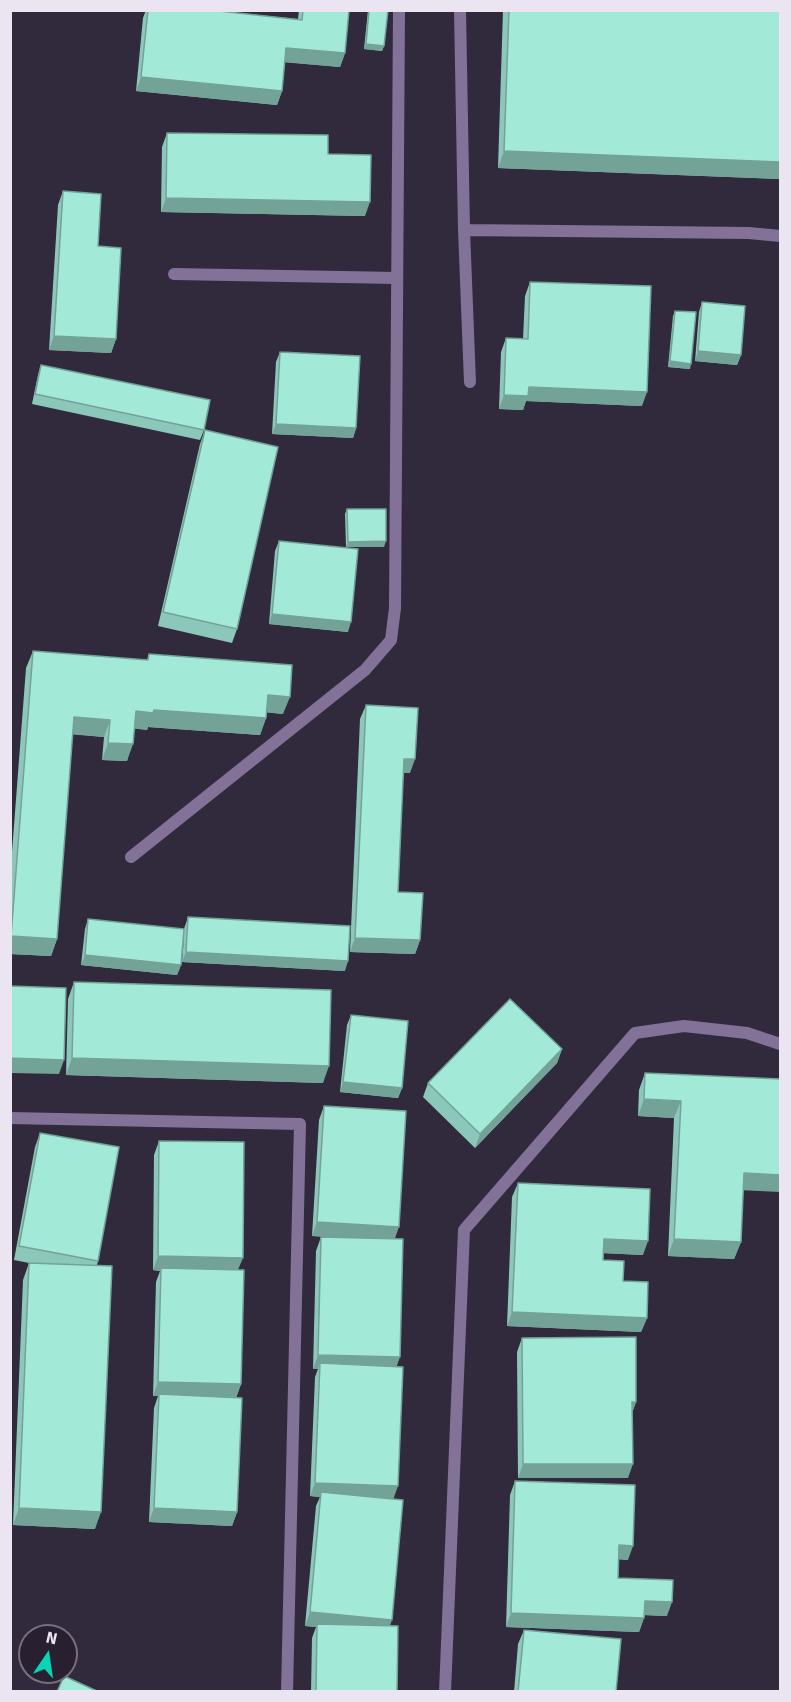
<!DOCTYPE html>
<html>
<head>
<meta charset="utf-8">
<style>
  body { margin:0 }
  #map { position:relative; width:791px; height:1702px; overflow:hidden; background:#312a3c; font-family:Signika,sans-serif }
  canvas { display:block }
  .frame { position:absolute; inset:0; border:12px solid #eae5f1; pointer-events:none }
  .north { position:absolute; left:18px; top:1624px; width:60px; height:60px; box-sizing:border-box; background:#282031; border:2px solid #766f7e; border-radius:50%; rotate:13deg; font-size:16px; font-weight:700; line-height:24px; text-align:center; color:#eae5f1 }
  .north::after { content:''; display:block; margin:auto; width:21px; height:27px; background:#07d5b6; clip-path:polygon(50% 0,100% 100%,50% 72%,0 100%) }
</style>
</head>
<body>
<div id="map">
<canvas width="791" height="1702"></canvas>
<div class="frame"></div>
<div class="north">N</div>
</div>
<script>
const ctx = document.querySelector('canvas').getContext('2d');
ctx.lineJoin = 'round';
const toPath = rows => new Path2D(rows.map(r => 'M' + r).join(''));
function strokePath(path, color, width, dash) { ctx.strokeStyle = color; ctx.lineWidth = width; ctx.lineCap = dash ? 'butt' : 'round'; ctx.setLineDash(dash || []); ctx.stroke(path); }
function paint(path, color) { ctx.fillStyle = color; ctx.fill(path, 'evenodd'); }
strokePath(toPath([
  [460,10,464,230,470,382],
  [464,230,749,233,780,236],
  [174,274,397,278],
  [131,857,365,670,391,640,395,608,399,10],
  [10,1118,300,1124,287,1692],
  [445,1692,464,1230,635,1033,684,1026,747,1033,780,1044]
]), '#827298', 12);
paint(toPath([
  [146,10,210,10,298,19,299,10,349,10,345,53,340,67,285,62,282,91,277,105,136,91,143,18],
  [368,10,388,10,384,46,382,51,364,49],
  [503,10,780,10,780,179,498,168],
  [167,133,328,154,365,216,161,212,162,147],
  [63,191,98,246,116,339,111,353,49,350,58,205],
  [530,282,642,406,526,401,523,410,499,409,501,352,506,338,523,339,525,296],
  [702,302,741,355,737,365,695,361,699,312],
  [675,311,690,369,668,367,673,316],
  [280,352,356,428,353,438,272,434,276,362],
  [41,365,204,430,200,440,32,404,38,375],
  [205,430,237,629,232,643,158,626,200,444],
  [347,509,384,547,346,547,345,514],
  [279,541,348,632,269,624,275,551],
  [33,651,147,660,149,654,283,714,266,712,266,718,260,735,148,727,147,730,134,728,127,761,102,760,104,737,72,734,57,939,51,956,10,954,10,878,26,668],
  [366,705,410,773,403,773,398,892,420,940,415,954,350,952,360,719],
  [188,917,345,971,182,962,184,936,181,965,177,975,81,965,85,929,88,919,184,929],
  [74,982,323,1083,66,1075,68,999],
  [351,1015,402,1088,398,1098,340,1092,347,1025],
  [562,1049,557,1063,475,1148,423,1097,428,1083],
  [645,1073,780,1079,743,1190,741,1242,734,1259,668,1256,674,1118,638,1116,639,1090],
  [324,1106,395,1239,397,1366,390,1626,397,1692,311,1692,312,1638,316,1627,305,1626,316,1506,320,1497,310,1496,315,1377,318,1369,313,1369,316,1251,321,1237,330,1237,312,1236,319,1120],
  [40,1133,98,1261,97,1265,95,1529,13,1525,23,1280,29,1263,14,1260,35,1147],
  [159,1141,238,1270,241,1384,236,1398,237,1512,232,1526,149,1522,154,1408,158,1396,153,1396,156,1282,160,1271,153,1270,154,1155],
  [518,1183,643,1255,604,1253,603,1260,623,1281,647,1318,641,1332,507,1326,512,1197],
  [522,1338,636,1402,632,1413,628,1478,518,1478,517,1352],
  [515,1481,628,1560,619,1559,618,1578,667,1616,645,1615,639,1632,506,1627,510,1495],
  [524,1630,616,1692,514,1692,518,1644]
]), '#8cc8b9');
paint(toPath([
  [366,44,384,46,382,51,364,49],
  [286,48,345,53,340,67,281,62],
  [141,77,282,91,277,105,136,91],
  [504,151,780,162,780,179,498,168],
  [166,198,370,202,365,216,161,212],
  [54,336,116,339,111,353,49,350],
  [698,351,741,355,737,365,695,361],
  [670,361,691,364,690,369,668,367],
  [529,387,647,392,642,406,526,401,523,410,499,409,504,395],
  [276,424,356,428,353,438,272,434],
  [386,541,384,547,346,547,348,542],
  [272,614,351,622,348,632,269,624],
  [268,695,290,697,283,714,262,712],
  [154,710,266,718,260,735,148,727,147,730,129,728,136,711],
  [74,717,110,720,104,737,67,734],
  [108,743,133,744,127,761,102,760],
  [404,759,415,759,410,773,399,773],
  [11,936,57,939,51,956,10,954],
  [355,938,420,940,415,954,350,952],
  [186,952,348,961,345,971,182,962],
  [85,955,181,965,177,975,81,965],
  [562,1049,557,1063,475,1148,480,1134],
  [10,1058,64,1060,59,1074,10,1073],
  [72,1058,329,1066,323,1083,66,1075],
  [343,1082,402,1088,398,1098,340,1092],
  [644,1099,681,1101,674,1118,638,1116],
  [744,1173,780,1175,780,1192,738,1190],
  [317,1222,399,1227,394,1241,312,1236],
  [604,1239,648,1241,643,1255,599,1253],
  [674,1239,741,1242,734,1259,668,1256],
  [158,1256,243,1258,237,1272,161,1268,160,1271,153,1270],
  [512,1312,647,1318,641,1332,507,1326],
  [318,1355,400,1357,395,1371,320,1363,318,1369,313,1369],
  [158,1382,241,1384,236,1398,153,1396],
  [632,1402,636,1402,631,1416],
  [523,1464,633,1464,628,1478,518,1478],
  [315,1483,398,1486,393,1500,321,1492,320,1497,310,1496],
  [19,1508,101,1512,95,1529,13,1525],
  [154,1508,237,1512,232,1526,149,1522],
  [619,1545,633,1546,628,1560,614,1559],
  [645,1601,672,1602,667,1616,640,1615],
  [310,1612,392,1620,387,1634,317,1624,316,1627,305,1626],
  [511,1613,644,1618,639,1632,506,1627]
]), '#72a396');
const building = toPath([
  [148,10,210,10,302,20,303,10,349,10,345,53,286,48,282,91,141,77,148,10],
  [369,10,388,10,384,46,366,44,369,10],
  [509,10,780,10,780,162,504,151,509,10],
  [167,133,328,135,328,154,371,155,370,202,166,198,167,133],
  [63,191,101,194,98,246,121,248,116,339,54,336,63,191],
  [530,282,651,286,647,392,529,387,528,396,504,395,506,338,528,339,530,282],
  [702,302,745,306,741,355,698,351,702,302],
  [675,311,696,312,691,364,670,361,675,311],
  [280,352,360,356,356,428,276,424,280,352],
  [41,365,210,400,204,430,35,394,41,365],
  [205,430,278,447,237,629,163,612,205,430],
  [347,509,386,509,386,541,348,542,347,509],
  [279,541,358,549,351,622,272,614,279,541],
  [33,651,148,660,149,654,292,665,290,697,268,695,266,718,154,710,153,713,136,711,133,744,108,743,110,720,74,717,57,939,11,936,33,651],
  [366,705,418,708,415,759,404,759,398,892,423,893,420,940,355,938,366,705],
  [188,917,350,926,348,961,186,952,188,917],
  [88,919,184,929,181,965,85,955,88,919],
  [74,982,331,990,329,1066,72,1058,74,982],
  [10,986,66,988,64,1060,10,1058,10,986],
  [510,999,562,1049,480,1134,428,1083,510,999],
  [351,1015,408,1021,402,1088,343,1082,351,1015],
  [645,1073,780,1079,780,1175,744,1173,741,1242,674,1239,681,1101,644,1099,645,1073],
  [324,1106,406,1111,399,1227,317,1222,324,1106],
  [40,1133,119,1147,98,1261,19,1246,40,1133],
  [159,1141,244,1142,243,1258,158,1256,159,1141],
  [518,1183,650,1189,648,1241,604,1239,603,1260,624,1261,623,1281,648,1282,647,1318,512,1312,518,1183],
  [321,1237,403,1239,400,1357,318,1355,321,1237],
  [29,1263,112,1266,101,1512,19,1508,29,1263],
  [161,1268,244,1270,241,1384,158,1382,161,1268],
  [636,1337,636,1402,632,1402,633,1464,523,1464,522,1338,636,1337],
  [320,1363,403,1367,398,1486,315,1483,320,1363],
  [159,1394,242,1398,237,1512,154,1508,159,1394],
  [515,1481,635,1485,633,1546,619,1545,618,1578,673,1580,672,1602,645,1601,644,1618,511,1613,515,1481],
  [321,1492,403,1500,392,1620,310,1612,321,1492],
  [317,1624,398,1626,397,1692,316,1692,317,1624],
  [524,1630,621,1639,616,1692,518,1692,524,1630],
  [64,1676,99,1692,57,1692,64,1676]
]);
paint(building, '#a3e9d7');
strokePath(building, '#72a396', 1.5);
</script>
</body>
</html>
